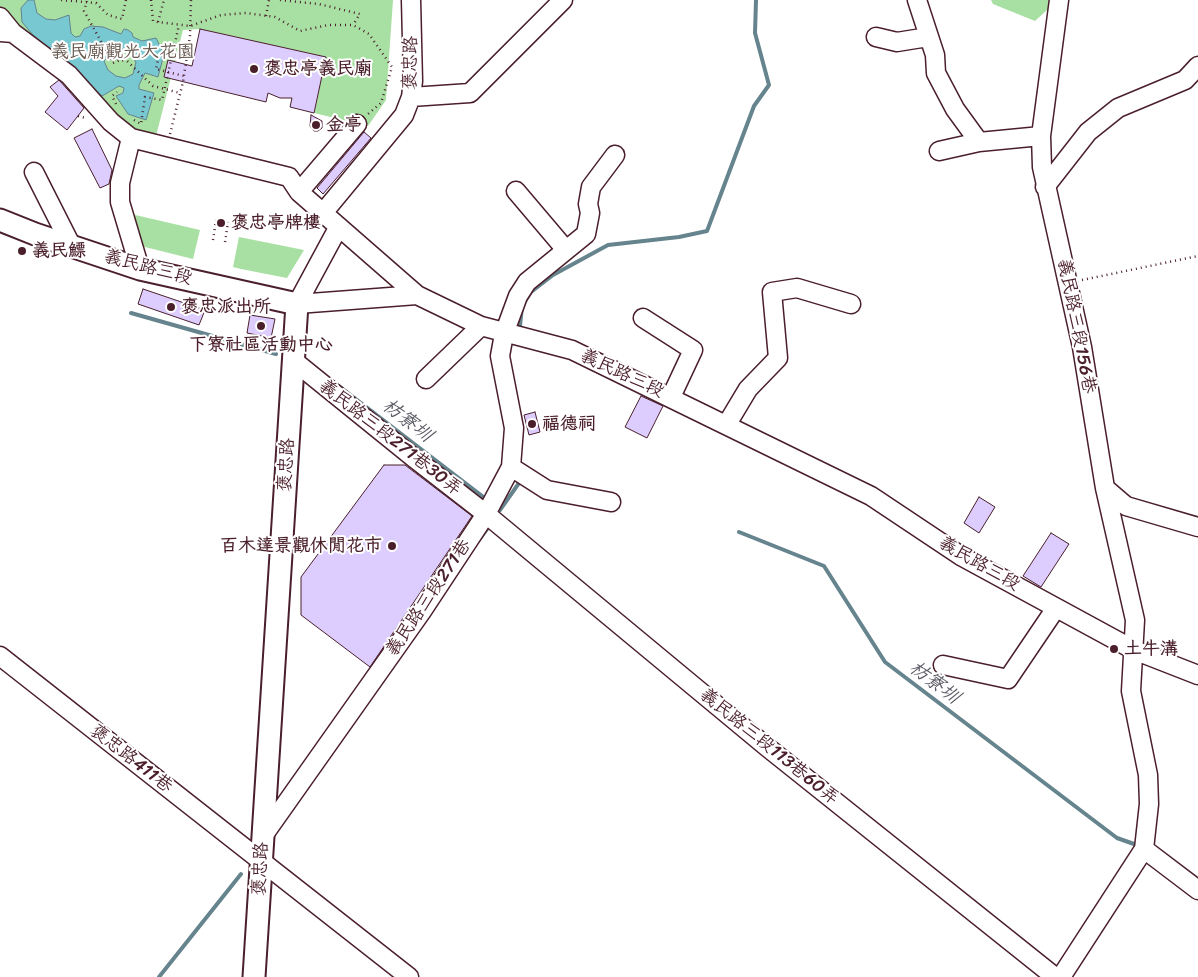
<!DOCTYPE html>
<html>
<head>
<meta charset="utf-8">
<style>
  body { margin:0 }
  canvas { display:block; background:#fff }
</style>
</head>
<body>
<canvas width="1198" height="977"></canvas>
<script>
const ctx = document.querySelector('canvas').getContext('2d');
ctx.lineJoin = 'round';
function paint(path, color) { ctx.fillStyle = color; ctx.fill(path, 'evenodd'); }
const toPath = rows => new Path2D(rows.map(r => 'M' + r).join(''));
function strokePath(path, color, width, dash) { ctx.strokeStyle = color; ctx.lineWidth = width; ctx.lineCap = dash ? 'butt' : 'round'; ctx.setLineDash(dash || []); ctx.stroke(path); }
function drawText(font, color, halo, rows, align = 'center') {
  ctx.font = font + ' Sriracha,"LXGW WenKai TC",sans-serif'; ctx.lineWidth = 4; ctx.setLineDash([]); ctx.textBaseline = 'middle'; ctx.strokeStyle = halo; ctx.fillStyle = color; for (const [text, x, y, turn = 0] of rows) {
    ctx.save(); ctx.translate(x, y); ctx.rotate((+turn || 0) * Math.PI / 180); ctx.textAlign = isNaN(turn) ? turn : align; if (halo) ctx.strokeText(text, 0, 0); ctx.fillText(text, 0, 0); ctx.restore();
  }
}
paint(toPath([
  [0,0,393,0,386,100,368,126,314,113,326,57,200,29,183,30,155,140,130,132,0,23],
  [991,0,1058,0,1035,21,993,4],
  [131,214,200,230,193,259,141,246],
  [239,237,304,250,287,278,241,269,233,267]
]), '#a8dfa2');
const water = toPath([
  [28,0,34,0,37,13,46,19,55,20,69,15,71,33,75,37,80,36,84,29,91,26,103,27,121,34,124,29,128,30,132,33,133,37,142,41,156,38,164,54,158,77,145,73,139,85,139,89,154,93,146,120,128,114,116,96,123,93,124,88,119,86,102,96,33,35,22,22,21,8,28,0],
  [117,48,126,49,136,62,133,74,125,78,116,76,108,70,104,61,117,48]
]);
paint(water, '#77c8d0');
strokePath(water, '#65848e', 1);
strokePath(toPath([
  [131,313,276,354],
  [520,326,522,306,531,292,553,275,608,245,679,237,707,231,754,106,769,85,755,33,756,0],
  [331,380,486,499],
  [500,510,519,483],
  [739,532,824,566,885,662,1117,838,1134,844],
  [478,541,487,529],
  [159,977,241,874]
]), '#65848e', 4);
const building = toPath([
  [200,29,326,57,314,113,290,107,292,98,280,98,268,93,266,102,164,77,168,60,192,66,200,29],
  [59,80,84,108,67,130,45,112,58,96,50,87,59,80],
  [311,115,322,121,322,128,318,131,314,131,310,126,311,115],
  [92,129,112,170,109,184,100,188,74,138,92,129],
  [364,132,371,138,323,194,317,188,364,132],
  [143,289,205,310,199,325,138,304,143,289],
  [250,315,275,319,271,338,247,333,250,315],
  [641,396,663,406,647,438,625,427,641,396],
  [535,412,540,432,529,435,524,415,535,412],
  [384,465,405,465,472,516,370,667,301,615,301,577,384,465],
  [979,497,995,507,979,533,964,523,979,497],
  [1051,533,1069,544,1041,587,1023,576,1051,533]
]);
paint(building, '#ddcdff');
strokePath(building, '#4a1f2b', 1);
const minor = toPath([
  [917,0,935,55,936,73,955,109,979,142],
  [1059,0,1041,136,1042,167,1082,347,1105,488,1135,620,1131,691,1148,775,1149,804,1144,849,1061,977],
  [0,17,13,33],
  [0,32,13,33,69,75,111,122,131,138,289,177,299,192,417,295],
  [876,37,897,42,928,37],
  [411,97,470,93,563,0],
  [131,138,120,183,120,202,140,269],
  [939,151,979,142,1041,136],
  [34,172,72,247],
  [1045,187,1088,132,1118,108,1185,80,1198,66],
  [516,191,566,250],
  [299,192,357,124],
  [323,213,404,115,411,97,413,81,411,0],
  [297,304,417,295,481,326,572,350,871,496,961,556,1134,650,1198,675],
  [297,304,338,228],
  [643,318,693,350,671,397],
  [294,361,414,458,486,514,767,747,1055,977],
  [426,379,481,326],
  [727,424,748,389,778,358,772,292,797,288,851,304],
  [511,467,547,490,611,502],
  [1105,488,1126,506,1198,527],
  [0,656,409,977],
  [943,665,1008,679,1056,608],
  [263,836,422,611,486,514,511,467,514,428,500,356,504,334,518,296,527,282,586,234,590,213,588,204,591,187,615,155],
  [1144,849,1198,890]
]);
const major = toPath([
  [0,220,35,234,140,269,297,304,254,977]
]);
strokePath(minor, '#4a1f2b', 21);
strokePath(major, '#4a1f2b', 25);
strokePath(toPath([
  [61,0,96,3,108,15,122,19,126,0],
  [151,0,153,21,158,22,190,26,221,15,246,13,275,17,300,31,328,25,353,25,369,34,392,67,381,103,368,114],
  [280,0,319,4,360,14,353,25],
  [87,1,84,11,113,63,120,60,127,61,153,86,180,93],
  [266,16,269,0],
  [158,22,164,0],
  [172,58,159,55,156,69,184,76],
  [116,104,112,96,117,92],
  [78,116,86,118],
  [134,120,141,124,145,97,162,100,179,25],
  [170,134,183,82,190,36,191,0],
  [213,240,216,220],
  [225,242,228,222],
  [1082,280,1198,256]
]), '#4a1f2b', 2.5, [1, 4]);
strokePath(minor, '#fff', 18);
strokePath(major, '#fff', 21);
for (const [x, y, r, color] of [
  [254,69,5,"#4a1f2b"],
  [316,125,5,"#4a1f2b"],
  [221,223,5,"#4a1f2b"],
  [22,251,5,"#4a1f2b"],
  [171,307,5,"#4a1f2b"],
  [261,326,5,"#4a1f2b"],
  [532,424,5,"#4a1f2b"],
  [392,546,5,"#4a1f2b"],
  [1114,649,5,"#4a1f2b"]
]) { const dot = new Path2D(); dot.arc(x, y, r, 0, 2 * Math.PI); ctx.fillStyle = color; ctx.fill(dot); strokePath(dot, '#fff', 2); }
drawText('18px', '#66594f', '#fff', [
  ["義民廟觀光大花園",123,52]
]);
drawText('18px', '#4a1f2b', '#fff', [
  ["褒忠路",411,63,-89],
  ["義民路三段",148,268,15],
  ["義民路三段156巷",1076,326,79],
  ["義民路三段",622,374,25],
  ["義民路三段271巷30弄",390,438,38],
  ["褒忠路",287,465,-86],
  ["義民路三段",979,564,30],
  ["義民路三段271巷",429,598,-56],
  ["義民路三段113巷60弄",769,747,39],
  ["褒忠路411巷",131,759,38],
  ["褒忠路",261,869,-87]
]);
drawText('bold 18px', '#4a1f2b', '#fff', [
  ["褒忠亭義民廟",264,69],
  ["金亭",326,125],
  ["褒忠亭牌樓",231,223],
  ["義民鰾",32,251],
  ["褒忠派出所",181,307],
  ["下寮社區活動中心",261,345,"center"],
  ["福德祠",542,424],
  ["百木達景觀休閒花市",382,546,"right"],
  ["土牛溝",1124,649]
], 'left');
drawText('italic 19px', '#5a5a65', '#fff', [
  ["枋寮圳",407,421,38],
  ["枋寮圳",934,683,37]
]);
</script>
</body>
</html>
